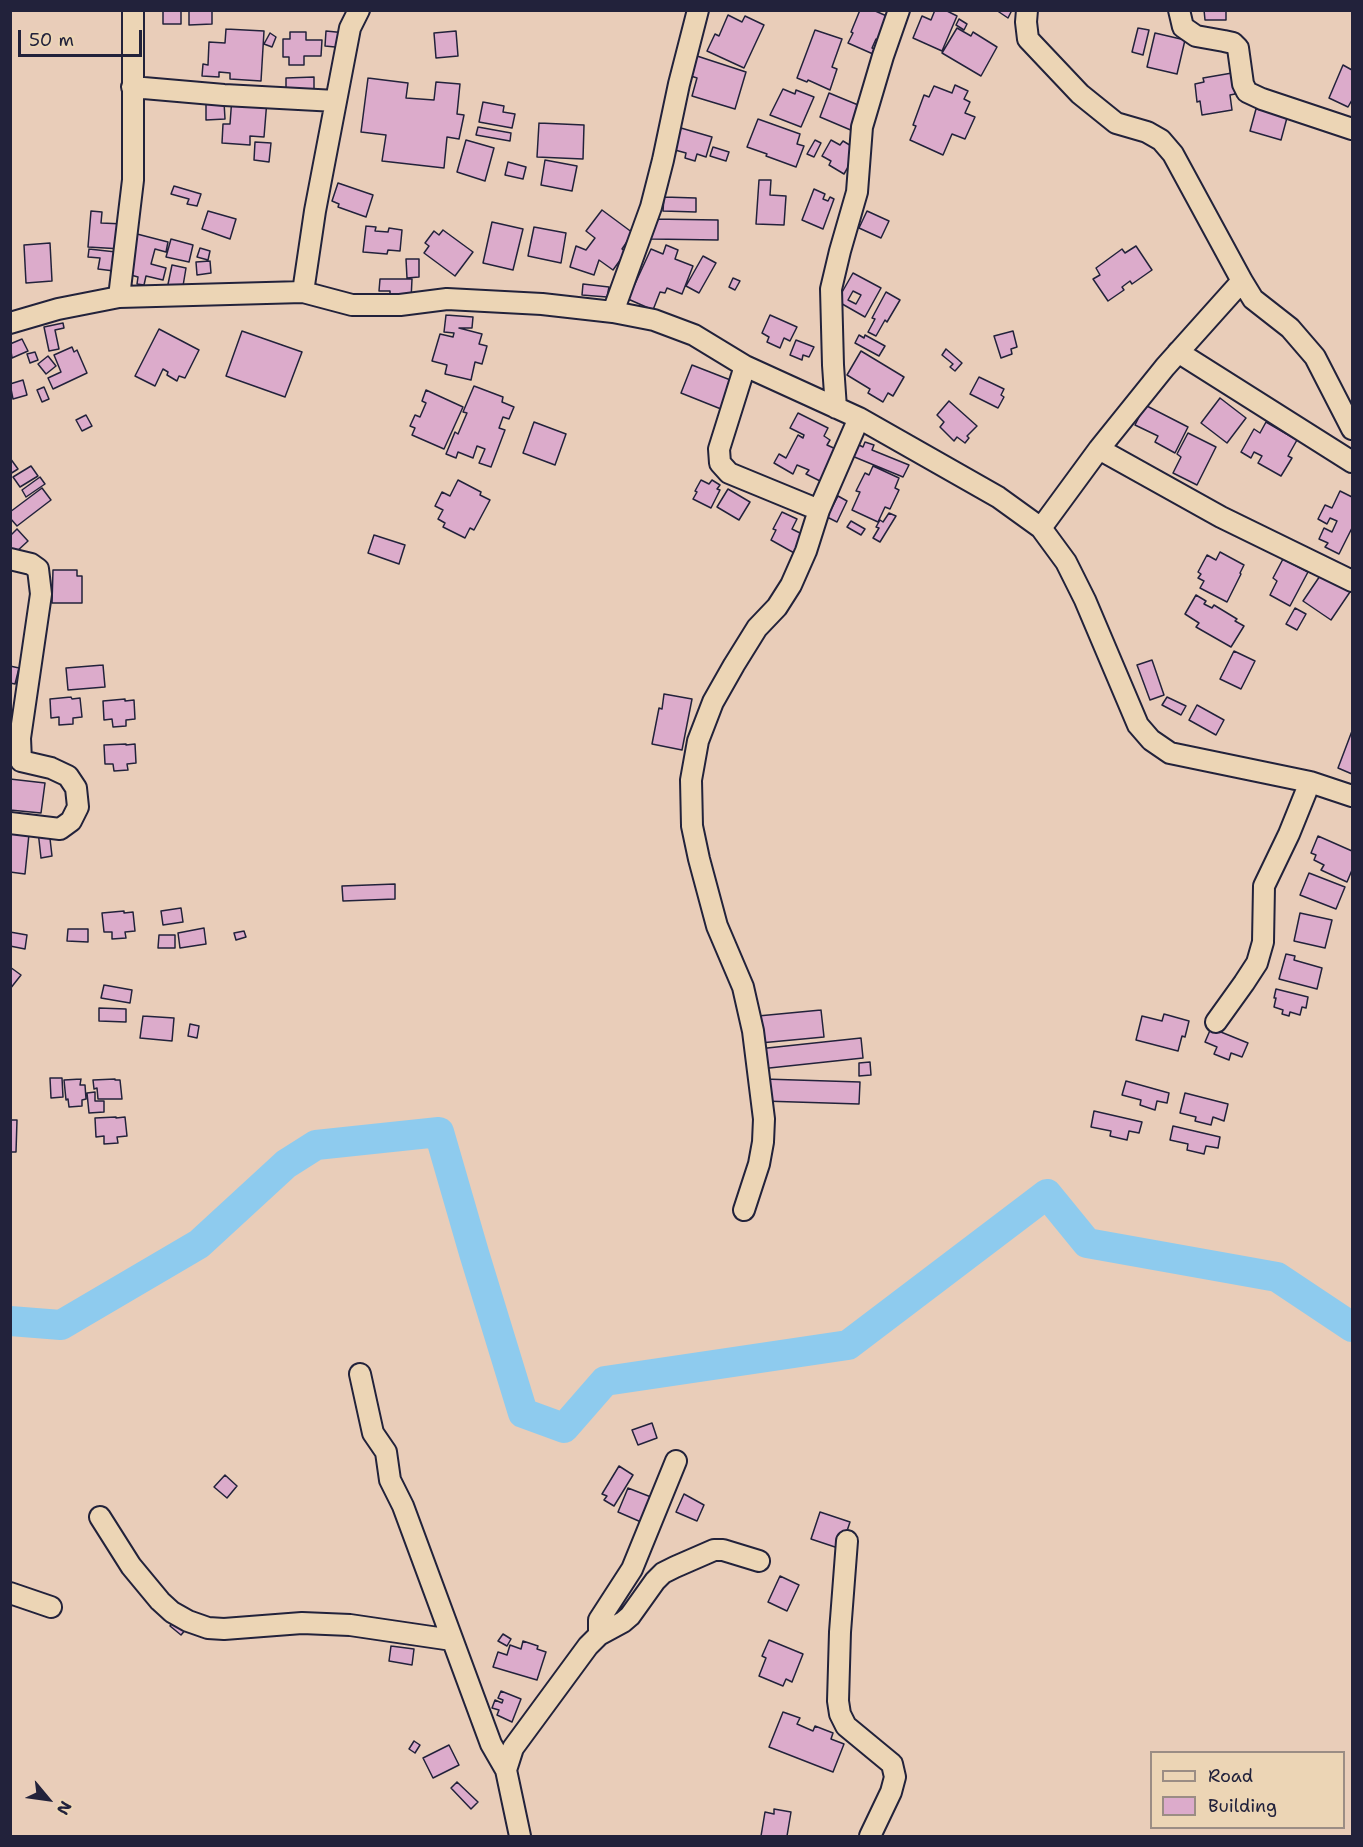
<!DOCTYPE html>
<html>
<head>
<meta charset="utf-8">
<style>
  body { margin:0 }
  #map { position:relative; width:1363px; height:1847px; overflow:hidden; background:#e9cdb9; font-family:"Shantell Sans",sans-serif }
  canvas { display:block }
  .frame { position:absolute; inset:0; border:12px solid #22223b; pointer-events:none }
  .legend { position:absolute; left:1150px; top:1751px; width:195px; height:78px; box-sizing:border-box; background:#ecd5b5; border:2px solid #9b8d84; margin:0; padding:8px 10px; list-style:none; font-size:18px; color:#22223b }
  .legend li { display:flex; align-items:center; gap:12px; height:30px }
  .legend b { width:30px; border:2px solid #9b8d84 }
  .north { position:absolute; left:18px; top:1769px; width:60px; height:60px; -webkit-text-stroke:4px #ecd5b5; paint-order:stroke; rotate:119deg; font-size:16px; font-weight:700; line-height:24px; text-align:center; color:#22223b }
  .north::after { content:''; display:block; margin:auto; width:21px; height:27px; background:#22223b; clip-path:polygon(50% 0,100% 100%,50% 72%,0 100%) }
  .scale { position:absolute; left:18px; top:30px; width:124px; height:27px; box-sizing:border-box; border:3px solid #22223b; border-top:0; padding-left:8px; font-size:18px; line-height:21px; white-space:nowrap; color:#22223b; -webkit-text-stroke:4px #ecd5b5; paint-order:stroke }
</style>
</head>
<body>
<div id="map">
<canvas width="1363" height="1847"></canvas>
<div class="frame"></div>
<ul class="legend">
<li><b style="height:8px;background:#ecd5b5"></b>Road</li>
<li><b style="height:16px;background:#dcabcb"></b>Building</li>
</ul>
<div class="north">N</div>
<div class="scale">50 m</div>
</div>
<script>
const ctx = document.querySelector('canvas').getContext('2d');
ctx.lineJoin = 'round';
const toPath = rows => new Path2D(rows.map(r => 'M' + r).join(''));
function strokePath(path, color, width, dash) { ctx.strokeStyle = color; ctx.lineWidth = width; ctx.lineCap = dash ? 'butt' : 'round'; ctx.setLineDash(dash || []); ctx.stroke(path); }
function paint(path, color) { ctx.fillStyle = color; ctx.fill(path, 'evenodd'); }
strokePath(toPath([
  [10,1321,61,1325,199,1244,286,1164,316,1145,439,1132,474,1253,523,1413,564,1428,605,1381,848,1345,1047,1194,1087,1243,1277,1277,1352,1327]
]), '#8ecbee', 30);
const building = toPath([
  [163,10,181,10,181,24,163,24,163,10],
  [189,10,212,10,212,24,189,25,189,10],
  [860,10,873,10,889,17,879,40,876,39,872,48,875,49,873,54,848,43,853,33,851,32,860,10],
  [935,10,945,10,957,16,942,51,913,38,922,16,931,20,935,10],
  [996,10,1012,10,1008,18,996,10],
  [1204,10,1226,10,1226,20,1205,20,1204,10],
  [728,15,742,22,745,16,764,25,744,68,707,51,715,34,719,36,728,15],
  [959,19,967,24,964,30,956,25,959,19],
  [957,28,971,36,973,32,997,47,981,76,942,53,957,28],
  [1138,28,1149,30,1143,55,1132,52,1138,28],
  [226,29,264,31,261,81,230,79,230,73,219,72,219,77,202,76,203,64,208,65,209,42,225,43,226,29],
  [815,30,842,39,832,67,837,69,830,90,808,80,807,82,797,78,815,30],
  [326,31,346,33,345,48,325,46,326,31],
  [456,31,458,56,436,58,434,33,456,31],
  [290,32,306,32,306,40,322,40,321,56,304,56,304,65,289,65,289,57,283,57,283,39,290,39,290,32],
  [270,33,276,37,272,47,264,44,270,33],
  [1155,33,1185,40,1177,74,1147,67,1155,33],
  [697,56,746,72,735,109,692,96,697,78,691,76,697,56],
  [1343,65,1352,70,1352,100,1348,107,1329,98,1343,65],
  [1232,73,1235,94,1230,95,1232,110,1202,115,1200,101,1197,102,1195,84,1204,82,1203,78,1232,73],
  [314,77,314,93,286,94,286,78,314,77],
  [368,78,408,83,406,98,434,100,436,82,460,84,457,114,464,115,459,139,447,137,444,168,382,161,386,135,361,132,368,78],
  [955,85,968,91,964,99,970,102,965,113,975,117,965,139,952,134,943,155,910,140,916,126,913,125,924,95,929,97,934,86,952,93,955,85],
  [783,89,795,94,796,90,814,97,801,127,770,115,783,89],
  [829,93,863,107,853,131,820,117,829,93],
  [232,97,267,100,264,137,250,136,250,145,222,143,223,124,230,124,232,97],
  [206,102,224,102,225,119,206,120,206,102],
  [483,102,504,106,503,112,515,114,512,128,479,122,483,102],
  [1267,104,1288,114,1281,140,1250,131,1256,109,1266,111,1267,104],
  [758,119,800,134,797,144,804,146,796,167,766,156,767,154,747,147,758,119],
  [539,123,584,125,583,159,537,157,539,123],
  [478,127,511,133,510,141,476,135,478,127],
  [681,128,712,137,706,157,697,154,695,161,685,158,686,153,675,150,681,128],
  [466,140,494,148,485,181,457,172,466,140],
  [815,140,821,143,814,157,807,154,815,140],
  [831,140,840,145,843,141,858,150,844,174,829,165,831,161,822,156,831,140],
  [255,142,271,143,269,162,254,160,255,142],
  [713,147,729,152,726,161,710,156,713,147],
  [545,160,577,166,572,191,541,185,545,160],
  [508,162,526,167,523,179,505,175,508,162],
  [759,180,771,180,770,195,786,196,784,225,756,224,759,180],
  [338,183,373,195,366,217,338,207,339,204,332,201,338,183],
  [174,186,201,194,197,206,187,204,189,199,171,194,174,186],
  [814,189,825,194,823,199,828,201,830,197,834,199,823,229,802,220,814,189],
  [664,197,696,198,696,212,663,211,664,197],
  [602,210,633,233,622,249,626,252,613,270,599,260,594,275,570,267,576,246,586,250,595,238,586,231,602,210],
  [91,211,102,212,101,223,124,224,122,249,88,247,91,211],
  [208,211,236,219,230,239,202,229,208,211],
  [867,211,889,221,881,238,859,228,867,211],
  [652,219,718,220,718,240,651,239,652,219],
  [492,222,523,229,513,270,483,263,492,222],
  [366,226,376,227,375,231,388,232,389,228,402,230,400,251,388,250,387,254,363,252,366,226],
  [534,227,566,233,561,263,528,256,534,227],
  [443,230,473,252,455,276,424,253,429,246,425,243,434,231,439,235,443,230],
  [137,234,168,242,166,252,155,249,151,264,166,268,163,280,146,276,144,285,137,284,138,277,127,274,137,234],
  [171,239,193,245,189,262,166,257,171,239],
  [50,243,52,281,26,283,24,245,50,243],
  [666,245,678,250,675,259,693,266,682,294,667,288,665,293,660,292,653,310,628,299,651,249,663,254,666,245],
  [1136,246,1152,270,1132,284,1130,281,1122,287,1124,290,1108,301,1093,279,1100,275,1096,268,1122,249,1125,253,1136,246],
  [200,248,210,251,208,260,197,257,200,248],
  [89,249,116,252,114,271,98,269,100,258,88,257,89,249],
  [703,256,716,263,699,293,686,286,703,256],
  [406,259,419,259,419,277,407,278,406,259],
  [210,261,211,273,197,275,196,262,210,261],
  [172,265,186,268,182,292,167,289,172,265],
  [853,273,881,288,865,317,837,301,853,273],
  [853,291,861,295,856,304,848,300,853,291],
  [733,278,740,281,735,290,729,287,733,278],
  [380,279,412,279,411,300,390,300,390,291,379,291,380,279],
  [583,284,609,287,607,297,582,295,583,284],
  [886,292,900,300,887,322,885,320,876,336,868,332,875,319,872,318,886,292],
  [446,315,473,317,472,328,459,328,482,334,479,344,487,346,482,364,475,362,471,380,445,374,447,365,432,361,440,334,453,337,454,333,444,332,446,315],
  [770,315,797,327,790,341,784,338,780,348,767,342,769,337,762,333,770,315],
  [63,323,64,328,55,330,59,349,49,351,44,327,63,323],
  [159,329,199,350,185,378,179,376,177,381,167,375,168,372,163,369,155,386,135,376,159,329],
  [242,331,302,352,285,397,226,376,242,331],
  [1013,331,1017,347,1011,349,1012,354,1001,358,994,336,1013,331],
  [859,335,864,338,865,335,885,346,879,356,855,343,859,335],
  [22,339,28,351,12,358,10,344,22,339],
  [796,340,814,347,809,357,803,355,802,360,790,355,796,340],
  [72,347,74,352,77,350,87,373,53,389,48,378,61,372,54,355,72,347],
  [946,349,962,363,955,371,950,367,953,364,942,355,946,349],
  [861,351,904,377,893,396,888,393,883,402,868,393,870,389,847,375,861,351],
  [35,352,38,360,30,363,27,354,35,352],
  [48,356,56,366,46,374,38,364,48,356],
  [692,365,733,381,721,409,681,393,692,365],
  [979,377,1004,389,1001,395,1004,397,998,408,970,394,979,377],
  [23,380,27,395,13,399,10,384,23,380],
  [474,386,503,397,502,402,514,407,509,419,503,417,499,428,505,430,491,467,479,463,485,449,477,446,473,458,458,452,456,458,446,454,455,432,458,434,467,413,463,412,474,386],
  [44,387,49,399,42,402,37,390,44,387],
  [426,390,463,407,444,449,412,435,415,428,410,426,415,415,420,417,426,403,422,401,426,390],
  [1220,398,1246,418,1227,443,1201,423,1220,398],
  [949,401,977,426,967,436,969,438,965,443,957,437,954,441,940,427,944,422,937,415,949,401],
  [1145,405,1188,427,1175,453,1155,442,1158,436,1135,425,1145,405],
  [798,413,828,428,824,436,830,440,827,445,838,450,822,482,806,474,809,470,797,465,793,474,774,463,779,454,786,458,798,435,803,438,804,435,790,428,798,413],
  [86,415,92,426,82,431,76,420,86,415],
  [534,422,566,434,555,465,523,453,534,422],
  [1266,422,1297,440,1288,456,1292,458,1281,476,1258,463,1262,456,1254,452,1251,458,1241,452,1254,429,1260,433,1266,422],
  [1188,433,1216,447,1197,485,1173,473,1181,457,1177,454,1188,433],
  [865,442,874,445,872,450,909,465,903,477,852,456,857,444,863,447,865,442],
  [10,458,18,469,10,474,10,458],
  [31,466,38,476,20,487,13,477,31,466],
  [873,466,899,478,895,488,899,490,890,509,885,507,878,522,852,510,860,492,856,491,865,473,869,475,873,466],
  [40,477,45,484,26,497,22,490,40,477],
  [458,480,481,492,480,495,490,500,474,530,470,528,465,538,443,527,445,523,438,519,443,510,435,506,442,492,450,496,458,480],
  [701,480,709,484,712,480,720,485,717,489,720,490,711,508,693,499,697,492,695,491,701,480],
  [42,488,51,500,17,526,10,518,10,512,42,488],
  [728,489,750,502,739,520,717,507,728,489],
  [1340,491,1352,497,1352,528,1339,554,1325,547,1328,543,1319,539,1324,528,1332,532,1337,521,1330,518,1327,524,1318,519,1325,505,1332,508,1340,491],
  [838,496,847,501,837,522,827,517,838,496],
  [782,512,797,519,792,529,806,536,796,554,771,540,776,530,773,529,782,512],
  [889,513,896,516,880,542,873,538,879,528,876,527,880,520,883,522,889,513],
  [851,521,865,529,861,535,847,527,851,521],
  [17,529,28,541,15,553,10,548,10,536,17,529],
  [374,535,405,545,399,564,368,553,374,535],
  [1220,552,1244,565,1240,573,1241,574,1227,602,1200,588,1204,581,1198,578,1201,574,1198,572,1207,555,1216,560,1220,552],
  [1283,559,1308,572,1290,606,1270,595,1277,581,1273,578,1283,559],
  [53,570,77,570,77,576,82,576,82,603,52,603,53,570],
  [1324,570,1352,589,1331,620,1303,601,1324,570],
  [1196,595,1206,601,1204,604,1212,608,1214,605,1237,619,1235,621,1244,626,1231,647,1196,627,1199,623,1185,614,1196,595],
  [1295,608,1306,614,1297,630,1286,624,1295,608],
  [1234,651,1255,661,1241,689,1220,679,1234,651],
  [1152,660,1164,695,1150,700,1137,665,1152,660],
  [103,665,105,687,68,690,66,668,103,665],
  [10,666,19,668,15,684,10,683,10,666],
  [664,694,692,699,682,750,652,744,659,708,662,709,664,694],
  [71,697,72,699,80,698,82,717,73,718,73,724,59,725,59,717,51,718,50,699,71,697],
  [1167,697,1186,706,1181,715,1162,705,1167,697],
  [125,699,125,701,134,700,135,719,126,720,126,726,113,727,112,719,104,720,103,701,125,699],
  [1197,705,1224,720,1216,735,1189,720,1197,705],
  [1352,731,1352,774,1338,768,1352,731],
  [126,744,126,745,135,744,136,763,127,764,128,770,114,771,113,764,105,764,104,745,126,744],
  [10,779,45,783,41,813,10,810,10,779],
  [49,830,52,856,41,858,38,831,49,830],
  [10,833,29,834,25,874,10,872,10,833],
  [1318,836,1352,851,1352,870,1347,882,1321,870,1324,865,1314,860,1316,855,1311,853,1318,836],
  [1309,873,1345,887,1336,909,1300,895,1309,873],
  [395,884,395,899,343,901,342,886,395,884],
  [181,908,183,922,163,925,161,911,181,908],
  [124,911,124,913,133,912,135,931,125,932,126,938,112,939,112,932,104,932,102,913,124,911],
  [1300,913,1332,920,1325,948,1294,941,1300,913],
  [204,928,206,944,180,948,178,933,204,928],
  [68,929,88,929,88,942,67,941,68,929],
  [244,931,246,937,236,940,234,933,244,931],
  [10,932,27,935,25,949,10,946,10,932],
  [159,935,175,935,175,948,158,948,159,935],
  [1286,954,1295,956,1294,960,1322,968,1317,989,1279,979,1286,954],
  [10,967,21,975,10,989,10,967],
  [104,985,132,990,130,1003,101,998,104,985],
  [1276,989,1308,997,1306,1008,1302,1007,1300,1015,1290,1012,1289,1016,1282,1014,1283,1010,1274,1007,1276,998,1274,998,1276,989],
  [99,1008,126,1009,126,1022,99,1021,99,1008],
  [821,1010,824,1037,760,1043,758,1016,821,1010],
  [1164,1014,1189,1021,1185,1037,1182,1036,1178,1051,1136,1040,1142,1016,1162,1021,1164,1014],
  [143,1016,174,1018,172,1041,140,1038,143,1016],
  [190,1024,199,1026,197,1038,188,1036,190,1024],
  [1211,1028,1248,1043,1242,1057,1231,1053,1229,1060,1214,1054,1217,1047,1205,1042,1211,1028],
  [861,1038,863,1058,760,1069,758,1049,861,1038],
  [870,1062,871,1075,859,1076,859,1063,870,1062],
  [50,1078,62,1078,63,1097,51,1098,50,1078],
  [81,1079,80,1085,85,1085,86,1099,82,1100,82,1106,69,1107,68,1099,66,1100,64,1080,81,1079],
  [115,1079,115,1080,120,1080,122,1099,98,1099,97,1088,94,1089,93,1080,115,1079],
  [764,1079,860,1082,859,1104,763,1101,764,1079],
  [1126,1081,1169,1093,1167,1103,1157,1101,1155,1110,1140,1105,1141,1100,1122,1095,1126,1081],
  [95,1092,95,1101,104,1101,104,1112,89,1113,87,1093,95,1092],
  [1185,1093,1228,1104,1224,1121,1213,1117,1211,1125,1195,1121,1196,1117,1180,1113,1185,1093],
  [1094,1111,1142,1122,1139,1133,1129,1131,1127,1140,1110,1136,1111,1131,1091,1127,1094,1111],
  [116,1117,116,1118,125,1117,127,1136,117,1137,118,1143,104,1144,104,1136,96,1137,95,1118,116,1117],
  [10,1120,17,1120,16,1152,10,1152,10,1120],
  [1173,1126,1220,1137,1218,1148,1206,1146,1204,1154,1187,1150,1188,1144,1170,1140,1173,1126],
  [652,1423,657,1438,638,1445,632,1430,652,1423],
  [619,1466,633,1475,614,1506,604,1500,607,1496,602,1494,619,1466],
  [225,1475,237,1486,227,1498,214,1487,225,1475],
  [628,1488,651,1497,641,1522,618,1512,628,1488],
  [684,1494,704,1505,697,1521,676,1512,684,1494],
  [820,1512,850,1522,841,1549,811,1539,820,1512],
  [780,1576,799,1585,787,1611,768,1602,780,1576],
  [176,1618,187,1628,181,1635,170,1626,176,1618],
  [503,1634,511,1639,507,1646,498,1641,503,1634],
  [769,1640,803,1654,792,1682,786,1679,783,1686,759,1676,766,1658,762,1656,769,1640],
  [523,1641,538,1646,537,1649,546,1652,537,1680,493,1667,498,1652,507,1655,510,1645,521,1649,523,1641],
  [391,1646,414,1649,412,1665,389,1661,391,1646],
  [501,1691,521,1699,512,1722,497,1715,499,1710,492,1708,495,1700,502,1703,503,1700,498,1698,501,1691],
  [783,1712,800,1718,797,1724,813,1731,815,1726,833,1733,831,1739,844,1744,833,1772,769,1747,783,1712],
  [414,1741,420,1745,415,1753,409,1749,414,1741],
  [449,1745,459,1765,433,1778,423,1758,449,1745],
  [457,1782,478,1802,471,1809,451,1788,457,1782],
  [774,1809,791,1812,787,1836,761,1836,765,1812,774,1814,774,1809]
]);
paint(building, '#dcabcb');
strokePath(building, '#22223b', 1.5);
const minor = toPath([
  [1027,10,1026,22,1028,39,1080,94,1116,123,1147,132,1161,140,1173,154,1242,281,1253,299,1290,328,1315,357,1352,429],
  [1179,10,1183,27,1196,36,1224,41,1233,43,1238,48,1243,84,1247,92,1262,99,1352,129],
  [132,87,224,95,336,101],
  [303,292,315,211,350,28,359,10],
  [119,297,133,180,133,10],
  [613,312,651,207,663,160,679,84,698,10],
  [10,323,58,309,119,297,303,292,352,305,400,305,447,299,542,304,613,312,654,320,694,335,745,366,859,418,998,497,1041,528,1066,562,1085,600,1138,725,1151,740,1170,753,1310,782,1352,796],
  [1178,352,1352,462],
  [745,366,719,449,720,463,729,473,819,510],
  [836,408,833,365,831,289,840,251,857,192,862,127,883,56,899,10],
  [1099,449,1221,517,1352,581],
  [1041,528,1099,449,1165,367,1242,281],
  [10,559,31,564,38,569,41,594,20,738,21,761,51,768,68,776,76,788,78,807,71,821,60,829,10,823],
  [1216,1022,1244,983,1257,963,1263,942,1264,886,1289,834,1310,782],
  [744,1210,759,1164,763,1142,764,1119,753,1031,743,987,717,926,699,859,692,826,691,780,698,741,713,702,734,665,757,628,777,607,791,585,806,551,819,510,859,418],
  [360,1374,373,1433,386,1452,390,1480,403,1506,491,1744,506,1770],
  [100,1517,131,1566,160,1601,172,1612,188,1621,208,1628,224,1629,302,1623,350,1625,452,1640],
  [847,1541,840,1632,838,1701,840,1714,846,1726,892,1764,895,1777,891,1792,870,1836],
  [10,1593,51,1607],
  [599,1635,599,1620,632,1569,676,1461],
  [520,1836,506,1770,513,1748,588,1646,599,1635,623,1622,630,1616,655,1581,663,1573,675,1567,714,1550,723,1550,759,1561]
]);
strokePath(minor, '#22223b', 24);
strokePath(minor, '#ecd5b5', 20);
</script>
</body>
</html>
